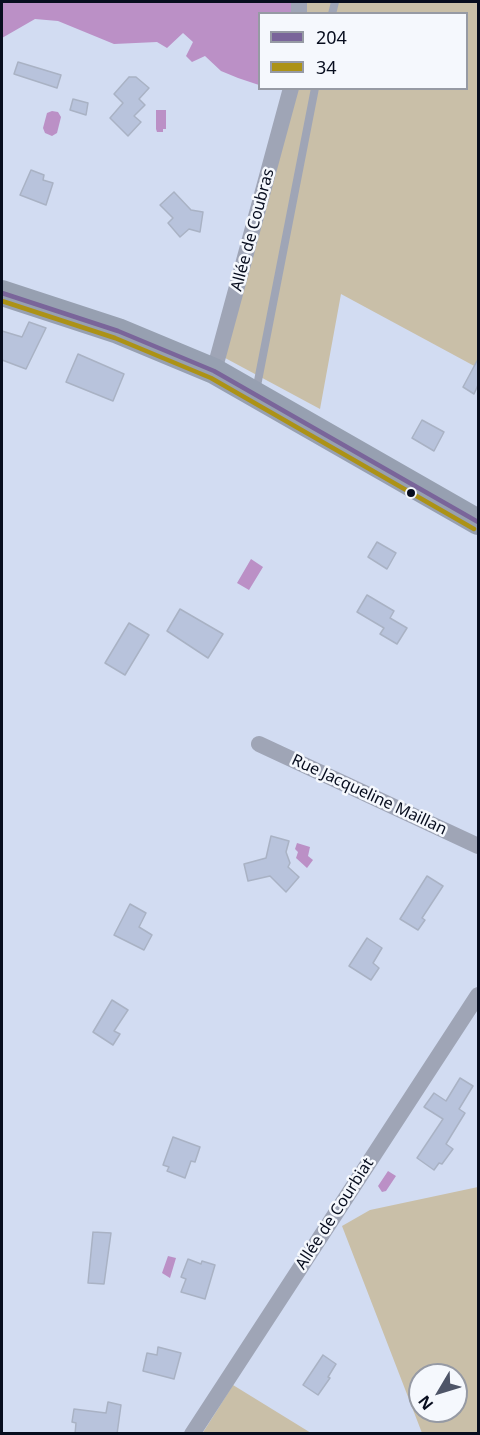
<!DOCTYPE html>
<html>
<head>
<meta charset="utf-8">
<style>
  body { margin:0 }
  #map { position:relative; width:480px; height:1435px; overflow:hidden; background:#d2dcf2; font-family:"Noto Sans",sans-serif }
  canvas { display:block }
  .frame { position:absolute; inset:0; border:3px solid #070d1e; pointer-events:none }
  .legend { position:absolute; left:258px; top:12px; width:210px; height:78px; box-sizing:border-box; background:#f5f8fd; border:2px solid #969aa4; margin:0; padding:8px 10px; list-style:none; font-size:18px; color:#070d1e }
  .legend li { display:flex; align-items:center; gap:12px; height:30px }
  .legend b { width:30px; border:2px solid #969aa4 }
  .north { position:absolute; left:408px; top:1363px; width:60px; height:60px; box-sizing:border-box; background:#f5f8fd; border:2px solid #969aa4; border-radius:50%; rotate:232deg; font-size:16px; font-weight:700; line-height:24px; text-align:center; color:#070d1e }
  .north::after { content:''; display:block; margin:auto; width:21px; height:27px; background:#4e5568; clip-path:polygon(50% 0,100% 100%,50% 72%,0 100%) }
</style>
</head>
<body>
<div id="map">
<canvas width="480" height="1435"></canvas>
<div class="frame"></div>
<ul class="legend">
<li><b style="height:8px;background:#7a659a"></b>204</li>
<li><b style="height:8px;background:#ac9216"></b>34</li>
</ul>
<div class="north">N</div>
</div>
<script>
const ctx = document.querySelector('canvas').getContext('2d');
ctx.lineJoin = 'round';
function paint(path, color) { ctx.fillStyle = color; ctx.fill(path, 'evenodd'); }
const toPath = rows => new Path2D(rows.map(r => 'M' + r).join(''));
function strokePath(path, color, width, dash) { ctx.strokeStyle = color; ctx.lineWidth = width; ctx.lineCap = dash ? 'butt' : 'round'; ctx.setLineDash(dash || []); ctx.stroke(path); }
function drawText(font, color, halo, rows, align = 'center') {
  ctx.font = font + ' "Noto Sans",sans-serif'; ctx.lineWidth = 5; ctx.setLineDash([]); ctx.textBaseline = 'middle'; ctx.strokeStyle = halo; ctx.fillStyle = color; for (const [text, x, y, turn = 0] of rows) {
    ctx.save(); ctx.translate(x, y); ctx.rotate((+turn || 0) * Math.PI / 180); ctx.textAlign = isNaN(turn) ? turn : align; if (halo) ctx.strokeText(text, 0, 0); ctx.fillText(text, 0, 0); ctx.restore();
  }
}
paint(toPath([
  [291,2,478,2,478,368,341,294,320,409,214,352,286,89,466,88,466,14,291,13],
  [478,1187,478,1433,422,1433,342,1226,370,1210],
  [420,1375,456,1375,456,1411,420,1411],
  [233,1385,311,1433,202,1434]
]), '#c9bfa8');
paint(toPath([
  [2,2,293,2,292,13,260,14,259,85,238,78,221,71,205,56,192,62,186,56,193,42,183,33,167,48,157,42,114,44,58,21,35,19,2,38],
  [156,110,166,110,166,129,163,129,163,132,157,132,156,129],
  [52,111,58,112,61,117,57,133,52,136,45,133,43,128,47,113],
  [251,559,263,567,249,590,237,583],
  [297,843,310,847,308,856,313,860,307,868,296,858,298,852,295,849],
  [388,1171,396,1176,386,1191,382,1192,378,1186],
  [168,1256,176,1258,170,1278,162,1273]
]), '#bb90c6');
const building = toPath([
  [18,62,61,75,57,88,14,74,18,62],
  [129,77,136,77,149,88,139,99,145,105,134,116,141,122,128,136,110,118,123,103,114,94,129,77],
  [73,99,88,103,86,115,70,110,73,99],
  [31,170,44,175,43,180,53,183,46,205,20,195,31,170],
  [174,192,191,210,203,212,200,232,189,229,180,237,168,223,173,218,160,205,174,192],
  [29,322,46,328,26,369,2,360,2,331,22,337,29,322],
  [78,354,124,374,113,401,66,382,78,354],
  [478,359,478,385,474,394,463,387,478,359],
  [422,420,444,432,434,451,412,438,422,420],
  [377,542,396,553,387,569,368,557,377,542],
  [367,595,394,611,390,618,407,628,397,644,380,634,384,628,357,612,367,595],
  [180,609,223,634,208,658,167,631,180,609],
  [129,623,149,635,125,675,105,663,129,623],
  [271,836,289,841,286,852,290,863,288,867,299,877,286,892,270,876,248,881,244,864,266,858,271,836],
  [427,876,443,886,422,918,425,920,418,930,400,919,427,876],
  [130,904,146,913,139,927,152,935,144,950,114,935,130,904],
  [367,938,382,948,373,963,379,968,371,980,349,966,367,938],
  [112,1000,128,1010,114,1031,120,1034,113,1045,93,1032,112,1000],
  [460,1078,473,1086,459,1109,465,1113,446,1144,453,1149,442,1164,439,1163,434,1170,417,1158,443,1119,424,1107,434,1093,446,1101,460,1078],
  [173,1137,200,1147,195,1162,191,1161,185,1178,167,1171,169,1167,163,1165,173,1137],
  [93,1232,111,1233,104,1284,88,1283,93,1232],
  [188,1259,201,1264,202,1261,215,1265,205,1299,181,1292,186,1279,181,1277,188,1259],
  [158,1347,181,1353,174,1379,143,1371,147,1353,157,1355,158,1347],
  [323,1355,336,1364,328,1377,330,1378,318,1395,303,1385,323,1355],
  [108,1402,121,1405,117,1434,75,1434,76,1423,72,1422,74,1409,106,1413,108,1402]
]);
paint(building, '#b8c3dc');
strokePath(building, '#a9b2c4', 1.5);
strokePath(toPath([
  [332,14,335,2],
  [256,391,315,88]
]), '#9fa5b6', 8);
strokePath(toPath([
  [299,14,299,2],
  [214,371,291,88],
  [259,744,478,846],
  [192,1434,478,995]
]), '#9fa5b6', 16);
strokePath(toPath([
  [2,293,118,331,214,371,478,522]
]), '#97a0b1', 26);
strokePath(toPath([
  [2,293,118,331,214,371,478,522]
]), '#7a659a', 4.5);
strokePath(toPath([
  [2,301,115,338,211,378,474,529]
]), '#ac9216', 4.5);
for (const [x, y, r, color] of [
  [411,493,5,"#070d1e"]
]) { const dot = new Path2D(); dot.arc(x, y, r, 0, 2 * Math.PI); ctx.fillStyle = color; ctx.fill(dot); strokePath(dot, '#f5f8fd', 2); }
drawText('16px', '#070d1e', '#f5f8fd', [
  ["Allée de Coubras",253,230,-75],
  ["Rue Jacqueline Maillan",369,795,25],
  ["Allée de Courbiat",335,1214,-57]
]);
</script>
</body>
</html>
